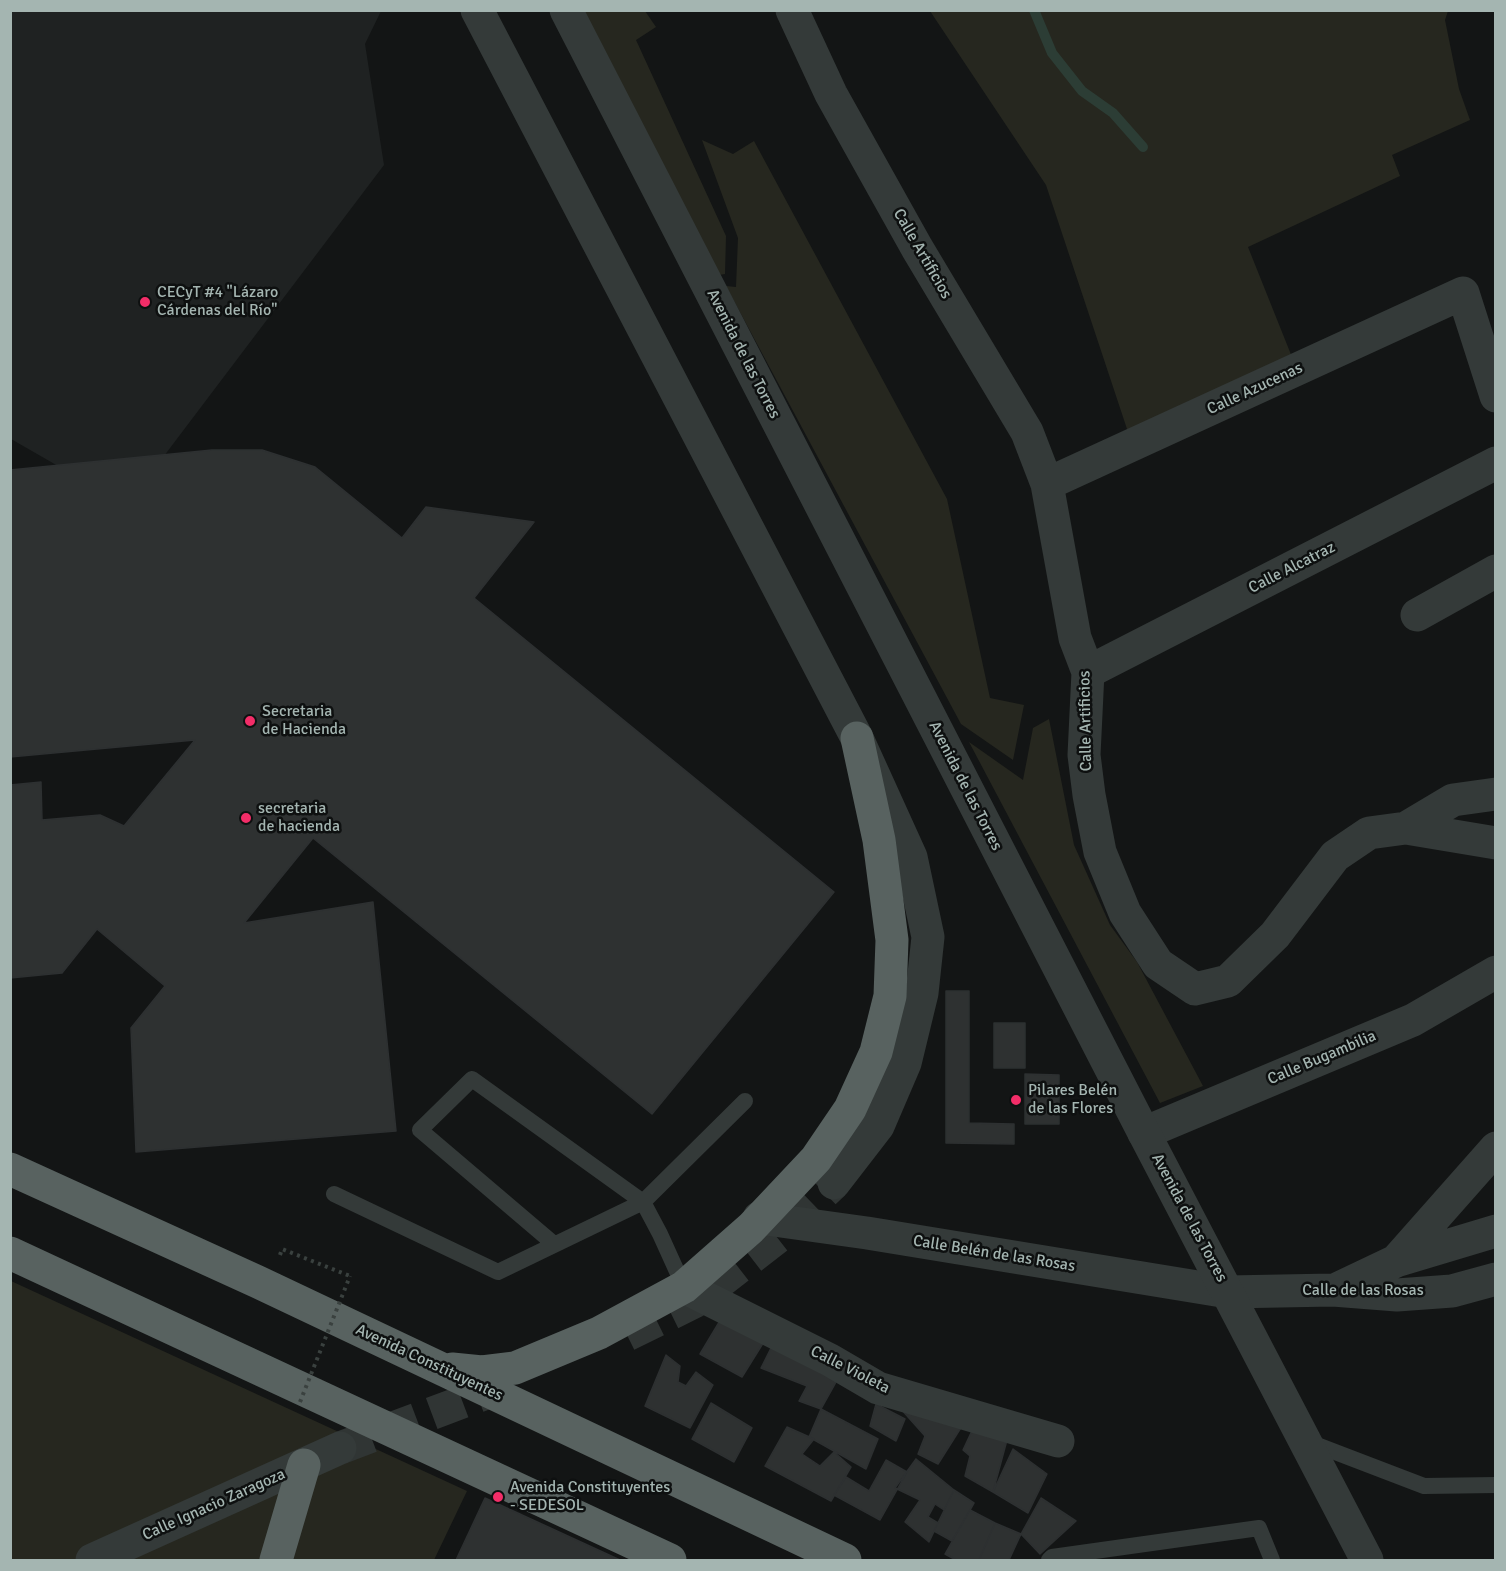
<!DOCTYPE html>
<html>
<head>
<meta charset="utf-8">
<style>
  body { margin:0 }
  #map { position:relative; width:1506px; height:1571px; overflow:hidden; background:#131515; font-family:Signika,sans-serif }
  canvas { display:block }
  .frame { position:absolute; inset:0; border:12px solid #a4b5b1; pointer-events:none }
</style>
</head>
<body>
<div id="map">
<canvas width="1506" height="1571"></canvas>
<div class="frame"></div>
</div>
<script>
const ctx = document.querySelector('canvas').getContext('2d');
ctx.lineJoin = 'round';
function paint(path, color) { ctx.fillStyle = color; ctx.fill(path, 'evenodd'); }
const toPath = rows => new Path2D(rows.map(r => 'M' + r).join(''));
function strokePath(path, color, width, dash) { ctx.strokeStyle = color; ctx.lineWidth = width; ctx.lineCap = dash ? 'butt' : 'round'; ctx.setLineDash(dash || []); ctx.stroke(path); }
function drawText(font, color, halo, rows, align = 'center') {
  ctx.font = font + ' Signika,sans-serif'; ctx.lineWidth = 5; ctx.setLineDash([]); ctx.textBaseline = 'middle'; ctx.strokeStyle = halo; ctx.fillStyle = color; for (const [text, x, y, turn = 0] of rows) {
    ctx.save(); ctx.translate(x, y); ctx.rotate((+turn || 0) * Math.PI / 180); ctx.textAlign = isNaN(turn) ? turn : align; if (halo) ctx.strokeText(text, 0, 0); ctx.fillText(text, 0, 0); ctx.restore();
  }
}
paint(toPath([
  [11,11,381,11,365,44,384,165,164,456,58,466,11,439]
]), '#1f2222');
paint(toPath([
  [580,11,645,11,656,27,636,40,726,236,725,274,719,275],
  [930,11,1448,11,1445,20,1459,89,1470,120,1392,155,1400,176,1248,247,1292,357,1128,432,1046,185],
  [702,140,733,154,754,141,947,499,990,698,1024,705,1013,760,961,724,726,286,736,287,738,238],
  [1049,719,1074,845,1110,925,1137,962,1203,1086,1160,1103,969,742,1023,780,1033,728],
  [11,1281,467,1491,434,1560,11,1560]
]), '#26271f');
strokePath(toPath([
  [1034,10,1052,53,1082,91,1113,113,1143,147]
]), '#2c3d35', 10);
const building = toPath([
  [212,450,262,450,315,467,402,538,426,507,534,522,474,598,834,892,652,1114,313,838,244,923,373,902,396,1131,136,1152,131,1028,165,986,97,929,62,973,10,978,10,785,41,782,42,820,100,815,124,826,195,740,10,757,10,470,212,450],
  [946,991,969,991,969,1123,1014,1124,1014,1144,946,1143,946,991],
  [994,1023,1025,1023,1025,1068,994,1068,994,1023],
  [1025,1074,1059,1075,1059,1124,1025,1124,1025,1074],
  [724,1314,770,1332,742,1377,700,1354,724,1314],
  [775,1340,840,1375,821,1409,799,1401,807,1386,761,1368,775,1340],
  [666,1355,680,1366,678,1382,686,1386,696,1372,713,1385,690,1428,645,1406,666,1355],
  [711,1403,752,1428,734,1462,692,1439,711,1403],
  [876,1404,905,1419,896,1441,870,1426,876,1404],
  [900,1408,962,1426,938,1464,918,1454,925,1436,900,1408],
  [821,1409,878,1439,866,1469,809,1437,821,1409],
  [977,1420,1007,1440,993,1492,965,1476,970,1456,963,1450,977,1420],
  [787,1427,814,1439,802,1454,820,1466,834,1452,851,1467,831,1501,765,1466,787,1427],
  [1013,1449,1047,1474,1028,1513,993,1492,1013,1449],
  [916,1459,954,1490,944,1510,935,1504,928,1517,938,1523,929,1542,905,1522,920,1500,895,1488,916,1459],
  [886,1460,907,1472,880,1520,834,1495,846,1477,869,1491,886,1460],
  [954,1490,974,1503,952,1541,934,1531,954,1490],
  [485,1498,620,1560,456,1560,485,1498],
  [1041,1498,1076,1521,1040,1554,1021,1534,1041,1498],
  [970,1510,995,1523,979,1560,956,1560,945,1554,970,1510],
  [995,1523,1021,1534,1009,1560,979,1560,995,1523]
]);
paint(building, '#2e3131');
strokePath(building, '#2d3031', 1.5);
strokePath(toPath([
  [627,1335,694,1302,779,1236,834,1183],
  [340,1448,510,1384]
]), '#303534', 33, [33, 16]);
strokePath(toPath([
  [280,1255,282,1249,350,1276]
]), '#3a413f', 4, [3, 4.5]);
strokePath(toPath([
  [334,1194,498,1272,643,1202,660,1234,684,1287],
  [554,1244,420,1130,472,1079,643,1202,745,1101],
  [1309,1442,1424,1486,1496,1485],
  [1049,1560,1052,1557,1259,1528,1272,1560]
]), '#343a39', 16);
strokePath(toPath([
  [792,10,831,94,917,248,1027,432,1047,484,1075,638,1088,672,1084,755,1089,795,1100,852,1125,913,1158,964,1195,989,1228,981,1275,935,1335,856,1369,833,1406,828,1496,843],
  [1047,484,1463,293,1496,396],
  [1417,615,1496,571],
  [1088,672,1496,463],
  [1406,828,1453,800,1496,794],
  [1144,1133,1413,1020,1496,972],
  [759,1218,867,1233,1228,1292,1333,1290,1397,1295,1452,1291,1496,1279],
  [1396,1261,1496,1148],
  [684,1287,830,1360,878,1388,1058,1441],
  [1335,1290,1396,1261,1496,1231]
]), '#343a39', 33);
strokePath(toPath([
  [477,10,857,738,911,857,928,937,922,993,905,1063,878,1126,834,1183],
  [566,10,1144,1133,1367,1560],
  [92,1560,340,1448]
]), '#343a39', 33);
strokePath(toPath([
  [10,1169,258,1282,845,1560],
  [10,1253,670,1560],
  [452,1369,482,1372,515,1368,599,1333,684,1287,751,1228,816,1159,850,1109,876,1052,890,996,892,940,879,840,857,738],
  [276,1560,304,1465]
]), '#586260', 33);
strokePath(toPath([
  [300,1402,350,1276]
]), '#3a413f', 4, [3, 4.5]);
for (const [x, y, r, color] of [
  [145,302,6,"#f32d68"],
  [250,721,6,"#f32d68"],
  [246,818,6,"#f32d68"],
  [1016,1100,6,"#f32d68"],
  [498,1497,6,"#f32d68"]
]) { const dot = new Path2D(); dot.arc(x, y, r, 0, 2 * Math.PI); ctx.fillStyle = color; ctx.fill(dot); strokePath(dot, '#0e1010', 2); }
drawText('16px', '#a4b5b1', '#0e1010', [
  ["Calle Artificios",922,254,60],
  ["Avenida de las Torres",743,354,63],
  ["Calle Azucenas",1255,389,-25],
  ["Calle Alcatraz",1292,568,-27],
  ["Calle Artificios",1086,721,-91],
  ["Avenida de las Torres",965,786,63],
  ["Calle Bugambilia",1322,1058,-23],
  ["Avenida de las Torres",1189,1218,62],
  ["Calle Belén de las Rosas",994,1254,9],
  ["Calle de las Rosas",1363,1291],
  ["Avenida Constituyentes",429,1363,25],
  ["Calle Violeta",850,1370,27],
  ["Calle Ignacio Zaragoza",214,1505,-24]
]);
drawText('16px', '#a4b5b1', '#0e1010', [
  ["CECyT #4 \"Lázaro",157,293],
  ["Cárdenas del Río\"",157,311],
  ["Secretaria",262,712],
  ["de Hacienda",262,730],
  ["secretaria",258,809],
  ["de hacienda",258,827],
  ["Pilares Belén",1028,1091],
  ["de las Flores",1028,1109],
  ["Avenida Constituyentes",510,1488],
  ["- SEDESOL",510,1506]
], 'left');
</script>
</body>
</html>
